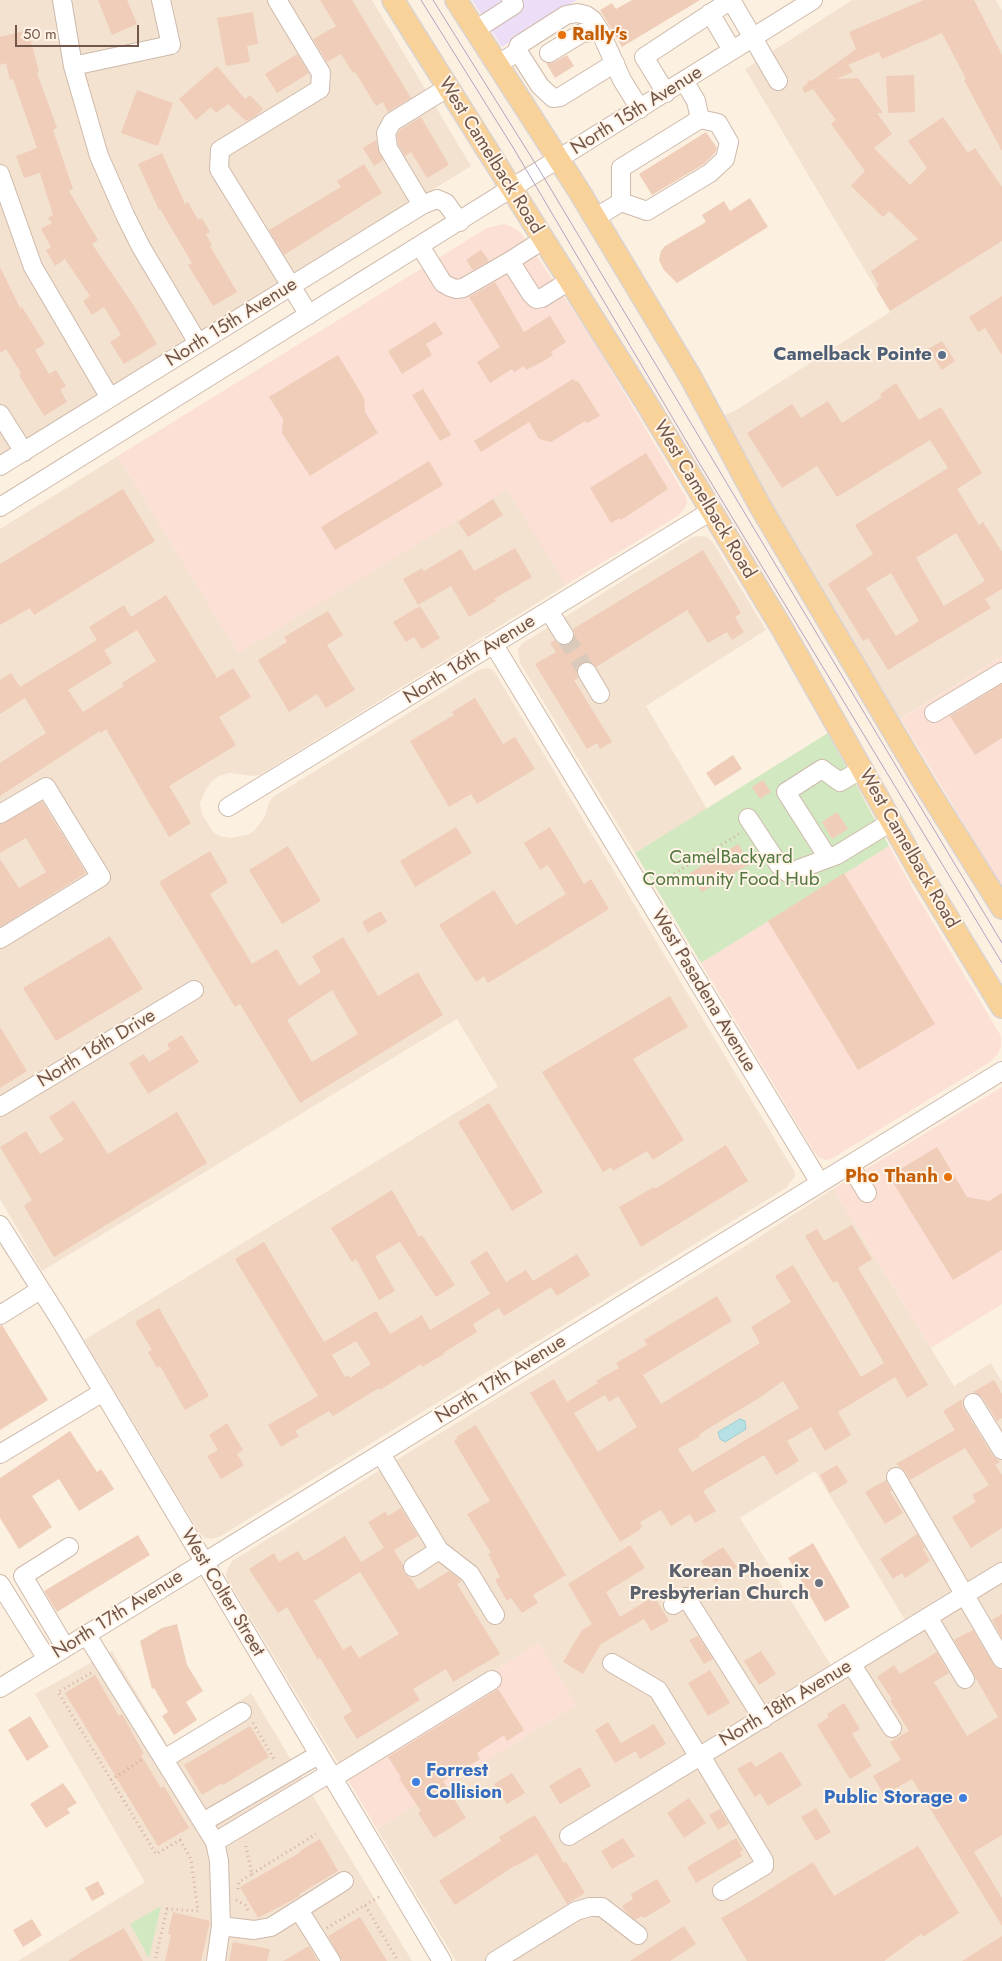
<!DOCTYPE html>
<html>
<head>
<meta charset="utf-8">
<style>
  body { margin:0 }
  #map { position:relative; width:1002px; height:1961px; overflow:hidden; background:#fcf0e1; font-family:Jost,sans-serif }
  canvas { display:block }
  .scale { position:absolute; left:15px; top:25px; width:124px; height:22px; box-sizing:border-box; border:2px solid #725649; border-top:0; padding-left:6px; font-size:15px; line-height:18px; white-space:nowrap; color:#725649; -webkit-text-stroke:4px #fff4e7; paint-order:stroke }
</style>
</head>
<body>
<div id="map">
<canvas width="1002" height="1961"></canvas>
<div class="scale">50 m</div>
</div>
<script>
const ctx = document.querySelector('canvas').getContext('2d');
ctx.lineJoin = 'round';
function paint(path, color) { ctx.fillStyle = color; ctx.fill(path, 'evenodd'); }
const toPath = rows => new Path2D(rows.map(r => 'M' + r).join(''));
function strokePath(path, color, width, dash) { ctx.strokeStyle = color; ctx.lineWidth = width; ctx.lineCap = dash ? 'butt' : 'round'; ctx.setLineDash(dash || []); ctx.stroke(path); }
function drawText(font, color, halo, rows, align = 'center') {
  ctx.font = font + ' Jost,sans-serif'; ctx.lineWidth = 4; ctx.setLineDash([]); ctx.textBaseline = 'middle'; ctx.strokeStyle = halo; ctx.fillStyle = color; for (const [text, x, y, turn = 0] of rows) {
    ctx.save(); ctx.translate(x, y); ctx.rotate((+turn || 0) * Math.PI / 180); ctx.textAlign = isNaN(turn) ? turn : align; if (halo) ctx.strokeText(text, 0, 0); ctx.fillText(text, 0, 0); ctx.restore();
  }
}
paint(toPath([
  [0,0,372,0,471,166,0,457],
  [852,0,996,0,1002,11,1002,656,900,719,770,504,723,416,738,409,890,312,745,69],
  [118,456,238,653,507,489,566,585,260,775,254,776,229,773,219,776,211,782,205,791,200,803,202,814,213,832,220,836,230,838,247,835,254,831,259,825,265,816,269,802,273,797,478,670,488,668,494,671,794,1171,795,1176,786,1188,219,1537,212,1539,205,1538,200,1534,84,1340,498,1087,457,1019,42,1271,0,1199,0,529],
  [701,536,707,537,712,541,766,630,646,706,707,809,635,853,520,663,518,649,523,643,693,537],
  [833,1189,954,1386,991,1363,1002,1382,1002,1562,905,1620,815,1471,740,1518,832,1667,576,1842,1002,1580,1002,1961,456,1961,377,1829,576,1705,539,1643,340,1766,227,1579,226,1573,229,1566,232,1561,745,1246],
  [112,1651,169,1748,251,1693,412,1961,18,1961,145,1882,35,1694]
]), '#f3e2d0');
paint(toPath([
  [504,224,512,227,521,233,591,337,686,497,687,503,684,509,679,515,566,585,507,490,238,653,118,456,487,228],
  [1002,656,1002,887,901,719],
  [889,846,915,893,1001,1036,1001,1046,998,1054,990,1062,831,1159,825,1160,818,1157,813,1150,701,963],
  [1002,1087,1002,1304,931,1348,833,1189],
  [539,1643,576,1705,377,1829,340,1766]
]), '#fcdfd5');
paint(toPath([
  [472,0,577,0,502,47]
]), '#eddef8');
paint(toPath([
  [828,733,889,846,701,963,635,853],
  [161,1906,149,1958,130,1924]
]), '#d2e8c0');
const water = toPath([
  [740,1419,745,1421,746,1429,725,1442,720,1439,718,1432,740,1419]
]);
paint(water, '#b7e0e4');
strokePath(water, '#9dcfd6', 1);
paint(toPath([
  [98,0,127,0,137,24,112,35],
  [320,0,352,0,411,98,388,112,383,102,376,106,355,72,353,73,341,54,327,62,313,39,336,26],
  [632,0,700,0,622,47,600,10,612,3,616,9],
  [924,0,974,0,1002,55,1002,151,964,80,966,79,942,33,882,59,879,52,848,65,853,72,836,79,858,78,883,113,877,113,892,134,874,148,910,185,927,168,908,141,943,117,968,153,975,148,1002,187,1002,241,890,311,876,288,879,286,871,271,918,239,889,211,883,217,851,186,865,171,831,124,836,120,813,89,805,93,802,88,808,83,807,81,813,80,856,49,849,32],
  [253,12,258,44,247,46,250,62,226,66,217,18],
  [28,30,39,72,37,73,57,128,53,130,73,189,69,191,98,240,92,244,134,306,157,344,124,364,110,342,121,335,104,307,92,315,83,301,90,296,65,259,55,266,46,250,51,247,41,229,52,223,48,218,53,215,40,173,24,178,16,156,37,148,13,79,10,80,6,63,0,65,0,37],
  [297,54,309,73,277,93,265,74],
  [567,55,574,66,555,78,546,63,554,62],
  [217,66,245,99,250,95,263,109,256,116,246,121,228,104,216,113,211,107,196,120,179,99],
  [914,75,915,112,888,113,886,76],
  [137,90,173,103,158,146,121,133],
  [421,117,449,165,427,178,411,152,405,156,398,144,397,135,400,130],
  [706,132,717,148,715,153,704,164,652,195,639,174],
  [376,140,378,150,383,160,374,166,363,148],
  [162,153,185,204,188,202,198,220,202,218,210,232,206,234,212,245,210,246,237,292,213,306,188,265,192,263,160,209,159,210,138,164],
  [364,164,382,193,284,255,269,230,341,187,337,181],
  [750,198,768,227,677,283,664,270,659,260,661,251,665,246,706,222,702,215,724,201,730,211],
  [481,250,489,261,473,270,466,260],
  [0,267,20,308,22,307,45,344,35,350,49,374,56,370,66,386,60,390,67,402,44,416,19,375,21,373,6,349,0,353],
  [495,282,524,332,550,316,566,342,551,352,553,355,542,362,526,370,524,366,514,372,512,369,490,383,477,362,500,347,469,297],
  [1002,296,1002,355,985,328,978,332,969,317],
  [435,322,443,334,426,344,432,355,402,374,388,351],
  [942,341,955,361,942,370,928,349],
  [338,355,364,398,365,412,378,433,310,476,282,433,283,419,269,397],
  [573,379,576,382,578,381,600,416,587,423,585,421,551,442,539,439,529,422,481,452,474,441],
  [896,383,919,420,941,407,982,473,957,489,979,525,983,522,1002,552,1002,589,985,599,991,608,888,670,868,638,863,641,828,584,873,554,855,525,948,468,930,440,837,497,817,466,782,488,747,433,792,404,801,418,828,401,842,423,882,397,880,394],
  [956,533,985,581,944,606,916,558],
  [891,573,919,621,896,636,866,588],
  [423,389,451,435,440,441,412,395],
  [646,453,668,489,621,520,620,518,611,523,590,488],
  [429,461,443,485,335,550,321,527],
  [123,489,155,541,34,615,30,608,0,625,0,564],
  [493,499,503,515,468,537,458,522],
  [515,548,532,577,494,599,496,601,469,617,451,586,418,605,403,579,422,568,424,571,461,549,474,571],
  [703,550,741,613,735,617,744,632,732,640,727,632,708,643,687,610,596,667,587,661,581,663,576,672,578,678,574,680,612,742,600,749,597,743,587,749,535,664,556,652,550,643,555,640,559,645,569,644,574,640,575,634,573,629],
  [166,595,217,678,233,668,251,697,219,717,236,745,169,786,191,823,169,837,106,729,101,733,100,731,0,796,0,763,46,733,25,698,0,714,0,680,11,673,20,687,97,640,89,627,124,605,131,617],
  [137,630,156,661,122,683,124,686,83,712,68,690,112,663,104,650],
  [420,606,440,638,422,649,414,637,406,642,393,622],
  [328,611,343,635,327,645,355,690,326,708,317,694,289,712,258,660,287,642,284,637],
  [1002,684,1002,738,975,755,950,716],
  [475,698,503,744,515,737,535,769,477,804,471,794,449,807,410,741,454,715,452,712],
  [733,755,742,769,715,786,706,773],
  [763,780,771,792,760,799,752,787],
  [42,801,86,873,0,927,0,859,19,888,46,872,26,838,0,853,0,825],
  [837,812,848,829,832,839,822,822],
  [456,827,472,853,415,887,400,861],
  [550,827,584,884,591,879,609,909,488,983,484,976,476,982,439,925,494,890,516,925,566,894,548,865,540,870,524,843],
  [738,844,750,864,702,892,690,873],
  [288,846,321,901,282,924,249,870],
  [210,851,228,882,210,894,252,964,277,949,299,986,321,972,312,956,343,937,378,996,418,972,443,1015,300,1103,240,1004,235,1007,159,882],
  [332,990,358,1034,312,1062,287,1020],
  [844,873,935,1024,858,1070,768,921],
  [381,911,387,922,368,933,362,922],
  [110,936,143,989,56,1041,23,988],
  [670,996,688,1027,633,1059,684,1140,653,1160,647,1151,613,1171,611,1167,603,1172,542,1072],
  [0,1027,27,1071,0,1088],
  [182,1035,199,1062,148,1094,129,1063,144,1054,149,1062,170,1049,167,1044],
  [74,1101,108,1154,177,1112,207,1163,54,1257,24,1206,32,1200,0,1147,26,1131,40,1154,42,1153,64,1140,49,1117],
  [489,1103,543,1192,512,1211,458,1122],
  [726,1145,748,1181,641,1247,619,1207,654,1187,655,1189],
  [937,1147,967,1197,989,1201,1002,1193,1002,1250,953,1280,889,1176],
  [392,1190,419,1237,422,1235,455,1285,436,1297,400,1242,375,1256,395,1291,379,1300,356,1259,352,1262,331,1228],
  [852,1225,872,1259,858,1268,928,1385,907,1398,895,1377,838,1412,851,1435,825,1451,811,1427,787,1441,799,1461,776,1475,764,1455,703,1491,716,1511,695,1523,690,1514,671,1526,661,1510,640,1522,642,1527,638,1531,620,1542,530,1393,554,1379,567,1402,598,1383,596,1381,619,1368,616,1363,647,1345,644,1340,717,1296,732,1321,643,1375,661,1404,760,1343,751,1327,791,1302,775,1276,793,1265,861,1377,884,1363,837,1281,833,1283,805,1236,817,1229,824,1241],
  [783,1381,799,1408,692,1472,678,1449,699,1437,701,1433,759,1398],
  [605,1395,609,1402,618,1396,637,1427,598,1452,574,1413],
  [264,1242,324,1342,376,1311,390,1334,422,1315,430,1330,490,1294,470,1262,487,1251,506,1282,526,1270,533,1281,577,1254,590,1275,557,1296,551,1287,504,1316,499,1308,473,1324,477,1332,443,1353,444,1354,422,1367,421,1364,380,1390,379,1388,333,1416,329,1411,295,1431,299,1436,281,1447,268,1425,318,1396,235,1259],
  [356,1341,371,1364,350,1378,348,1375,345,1377,332,1355],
  [159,1308,209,1396,185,1410,160,1366,157,1368,148,1352,152,1350,135,1322],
  [2,1325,48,1400,0,1430,0,1326],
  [994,1380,1002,1394,1002,1418,997,1421,982,1397,973,1392],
  [964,1398,962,1403,964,1409,993,1456,1000,1462,995,1465,1002,1475,1002,1528,971,1548,952,1517,976,1502,972,1495,989,1485,965,1448,910,1480,905,1471,896,1464,955,1430,943,1411],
  [227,1423,243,1450,237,1454,244,1465,221,1479,207,1456,218,1450,209,1435],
  [476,1425,566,1575,533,1595,538,1603,522,1613,511,1598,507,1601,495,1580,500,1577,488,1554,491,1553,467,1514,490,1501,454,1441,458,1438,456,1437],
  [70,1431,97,1472,101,1469,114,1489,79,1511,59,1479,32,1496,52,1527,19,1549,0,1518,0,1478],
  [837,1465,848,1482,830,1493,820,1475],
  [886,1480,892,1491,890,1492,903,1513,885,1524,865,1492],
  [401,1508,418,1536,394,1550,403,1565,404,1573,410,1577,418,1590,449,1571,459,1579,461,1582,457,1584,500,1654,453,1682,446,1669,413,1689,420,1700,357,1739,343,1717,352,1711,320,1658,318,1660,287,1607,278,1613,249,1569,274,1553,279,1562,298,1551,304,1561,345,1536,361,1562,384,1548,368,1522,385,1512,388,1516],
  [360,1572,399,1634,359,1658,351,1645,343,1650,314,1601],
  [917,1534,925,1548,923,1549,930,1561,905,1578,902,1573,893,1579,880,1559],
  [138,1535,150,1555,57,1612,44,1591],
  [813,1543,850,1607,825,1622,788,1558],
  [630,1545,645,1568,606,1592,620,1617,654,1596,669,1621,651,1631,644,1619,601,1644,583,1674,563,1662,582,1630,592,1624,568,1584],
  [723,1547,737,1567,715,1582,701,1561],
  [1002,1614,1002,1638,992,1620],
  [177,1624,187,1665,203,1691,186,1702,197,1720,174,1735,162,1716,168,1712,154,1688,152,1689,140,1641,162,1628],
  [973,1630,993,1664,997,1668,1002,1670,1002,1835,974,1852,1002,1898,1002,1926,912,1779,884,1795,873,1776,901,1760,890,1742,909,1731,890,1700,892,1699,877,1677,894,1665,900,1674,937,1652,949,1673,934,1682,967,1736,998,1717,954,1640],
  [698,1636,713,1659,704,1664,689,1640],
  [761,1651,776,1674,759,1685,744,1661],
  [710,1670,730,1703,708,1716,688,1683],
  [95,1675,119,1716,122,1714,144,1754,141,1755,161,1788,164,1786,189,1828,158,1846,65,1693],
  [498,1689,524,1730,507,1741,504,1735,477,1753,480,1759,443,1781,466,1818,434,1838,418,1813,421,1811,399,1778,401,1777,388,1757],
  [844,1703,860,1729,852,1734,872,1766,850,1779,817,1725,829,1717,827,1714],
  [30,1716,49,1747,27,1761,8,1730],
  [608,1722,621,1743,654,1724,666,1744,640,1759,636,1751,615,1763,595,1730],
  [250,1726,269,1757,223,1785,222,1783,202,1795,184,1765],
  [781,1751,802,1785,768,1806,760,1793,755,1797,737,1769,751,1761,756,1767],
  [580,1767,591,1786,560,1804,549,1786],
  [512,1773,525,1793,507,1804,494,1784],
  [63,1783,77,1803,67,1809,70,1813,46,1828,30,1804],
  [689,1798,706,1823,684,1838,667,1813],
  [816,1808,831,1832,816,1841,801,1817],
  [720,1809,729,1824,718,1830,709,1815],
  [535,1815,564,1863,566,1862,585,1893,567,1904,537,1854,516,1866,516,1865,455,1905,439,1881,501,1841,499,1837],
  [623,1838,635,1856,612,1869,601,1851],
  [736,1838,743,1850,740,1852,742,1856,696,1883,687,1867],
  [320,1839,338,1871,299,1894,300,1896,258,1918,240,1887,301,1852,300,1851],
  [918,1846,959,1913,923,1937,921,1934,884,1961,747,1961,721,1918,746,1904,813,1862,834,1896],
  [657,1879,671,1902,644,1918,642,1916,635,1920,626,1912,622,1906,633,1899,631,1894],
  [98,1881,105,1894,92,1901,85,1888],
  [173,1912,210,1921,201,1961,165,1961,171,1935,168,1934],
  [360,1917,387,1961,342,1961,328,1936],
  [32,1919,42,1935,23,1947,13,1930],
  [684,1926,696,1944,670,1961,630,1961],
  [124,1928,143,1961,68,1961,83,1951],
  [1002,1936,1002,1961,962,1961],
  [233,1942,270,1949,267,1961,229,1961],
  [309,1946,318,1961,283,1961]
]), '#f0cdb9');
strokePath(toPath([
  [564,635,587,672]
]), '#dacabb', 18, [18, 9]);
const minor = toPath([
  [62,0,73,66,99,156,125,215,141,247,198,343],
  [277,0,321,73,320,89,220,150,219,169,309,315],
  [731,0,778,81],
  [710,13,732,50],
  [475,30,514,5,511,0],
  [517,50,540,86,553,98,560,97,615,63],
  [549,53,582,33,600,31],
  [498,64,516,53,519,45,566,15,577,13,586,15,593,20,600,31,622,80,640,109],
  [73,66,171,45,161,0],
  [684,81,696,101,700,119],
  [666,93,644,57,731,0],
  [700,119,718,123,729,142,725,159,710,173,647,211,621,202,621,168,700,119],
  [0,174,33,267,110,398],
  [422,205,388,148,386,133,392,122,447,88],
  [595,218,621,202],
  [543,240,510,261,531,294,536,299,542,298,569,281],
  [420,246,443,283,450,287,456,289,463,288,510,261],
  [0,414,24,452],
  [0,466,422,205,437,199,446,203,460,222],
  [0,507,813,0],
  [549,611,564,635],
  [494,645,820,1183],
  [587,672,600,694],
  [934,713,1002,672],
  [228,807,711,511],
  [0,814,46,787,101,877,0,939],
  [748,818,779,865,788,873,837,855,891,822],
  [828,858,786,792,822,769,840,782,862,769],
  [0,1107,194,990],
  [850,1165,867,1193],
  [0,1225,62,1323,442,1961],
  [0,1315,40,1290],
  [973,1403,1002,1450],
  [0,1454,103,1392],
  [381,1454,439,1550,470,1574,495,1615],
  [896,1477,1002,1659],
  [413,1567,439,1550],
  [0,1584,47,1659],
  [673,1605,686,1597,763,1719],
  [928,1617,965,1679],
  [86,1634,215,1842,219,1861,221,1926,216,1961],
  [65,1647,23,1576,69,1547],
  [612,1663,658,1690,699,1757],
  [852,1665,892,1728],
  [0,1688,1002,1071],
  [701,1756,764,1861,764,1866,722,1891],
  [164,1759,242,1712],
  [333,1778,492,1680],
  [203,1822,318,1755],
  [569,1836,1002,1572],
  [215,1842,330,1773],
  [299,1910,331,1961],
  [221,1926,254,1930,271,1927,344,1881],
  [495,1961,576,1911,590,1907,602,1907,638,1935]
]);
const major = toPath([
  [393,0,647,404,783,630,921,874,1002,1007],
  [456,0,579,191,690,376,760,506,927,788,1002,908]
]);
strokePath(minor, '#cebaab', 20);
strokePath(major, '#dad3d0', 24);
strokePath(toPath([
  [657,884,739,834],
  [91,1673,58,1692,156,1854,180,1840,191,1859,198,1911,167,1909,155,1961],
  [253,1723,275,1761],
  [111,1780,144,1758],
  [252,1874,316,1834],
  [238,1889,239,1882,252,1874,245,1842],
  [236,1900,245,1905,249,1912],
  [365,1905,382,1895],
  [327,1928,365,1905,398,1961]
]), '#d5b09d', 3, [1, 4]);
strokePath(minor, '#fff', 18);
strokePath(major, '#f9d29a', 21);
strokePath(toPath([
  [421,0,514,149,698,461,1002,963],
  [433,0,540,171,1002,943]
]), '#b2a1c4', 1);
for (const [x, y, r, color] of [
  [562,35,5,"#e8710a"],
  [942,355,5,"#5c6f8a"],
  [948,1177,5,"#e8710a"],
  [819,1583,5,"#6b7280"],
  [416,1782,5,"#3f7fe0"],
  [963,1798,5,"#3f7fe0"]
]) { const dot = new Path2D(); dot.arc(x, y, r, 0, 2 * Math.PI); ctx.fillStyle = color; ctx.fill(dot); strokePath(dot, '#fff4e7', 2); }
drawText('bold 19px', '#c56008', '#fff4e7', [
  ["Rally's",572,35],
  ["Pho Thanh",938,1177,"right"]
], 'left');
drawText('19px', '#725649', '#fff4e7', [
  ["North 15th Avenue",637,111,-32],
  ["West Camelback Road",490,156,58],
  ["North 15th Avenue",232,323,-32],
  ["West Camelback Road",704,500,59],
  ["North 16th Avenue",470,660,-32],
  ["West Camelback Road",908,849,60],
  ["West Pasadena Avenue",703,991,59],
  ["North 16th Drive",97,1049,-31],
  ["North 17th Avenue",501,1380,-32],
  ["West Colter Street",222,1593,59],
  ["North 17th Avenue",118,1615,-32],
  ["North 18th Avenue",786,1704,-31]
]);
drawText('bold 19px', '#4e5e75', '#fff4e7', [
  ["Camelback Pointe",932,355]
], 'right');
drawText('19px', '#547841', '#fff4e7', [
  ["CamelBackyard",731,858],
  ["Community Food Hub",731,880]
]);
drawText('bold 19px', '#5b616d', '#fff4e7', [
  ["Korean Phoenix",809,1572],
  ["Presbyterian Church",809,1594]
], 'right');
drawText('bold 19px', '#366cbe', '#fff4e7', [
  ["Forrest",426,1771],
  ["Collision",426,1793],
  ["Public Storage",953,1798,"right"]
], 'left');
</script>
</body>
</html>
